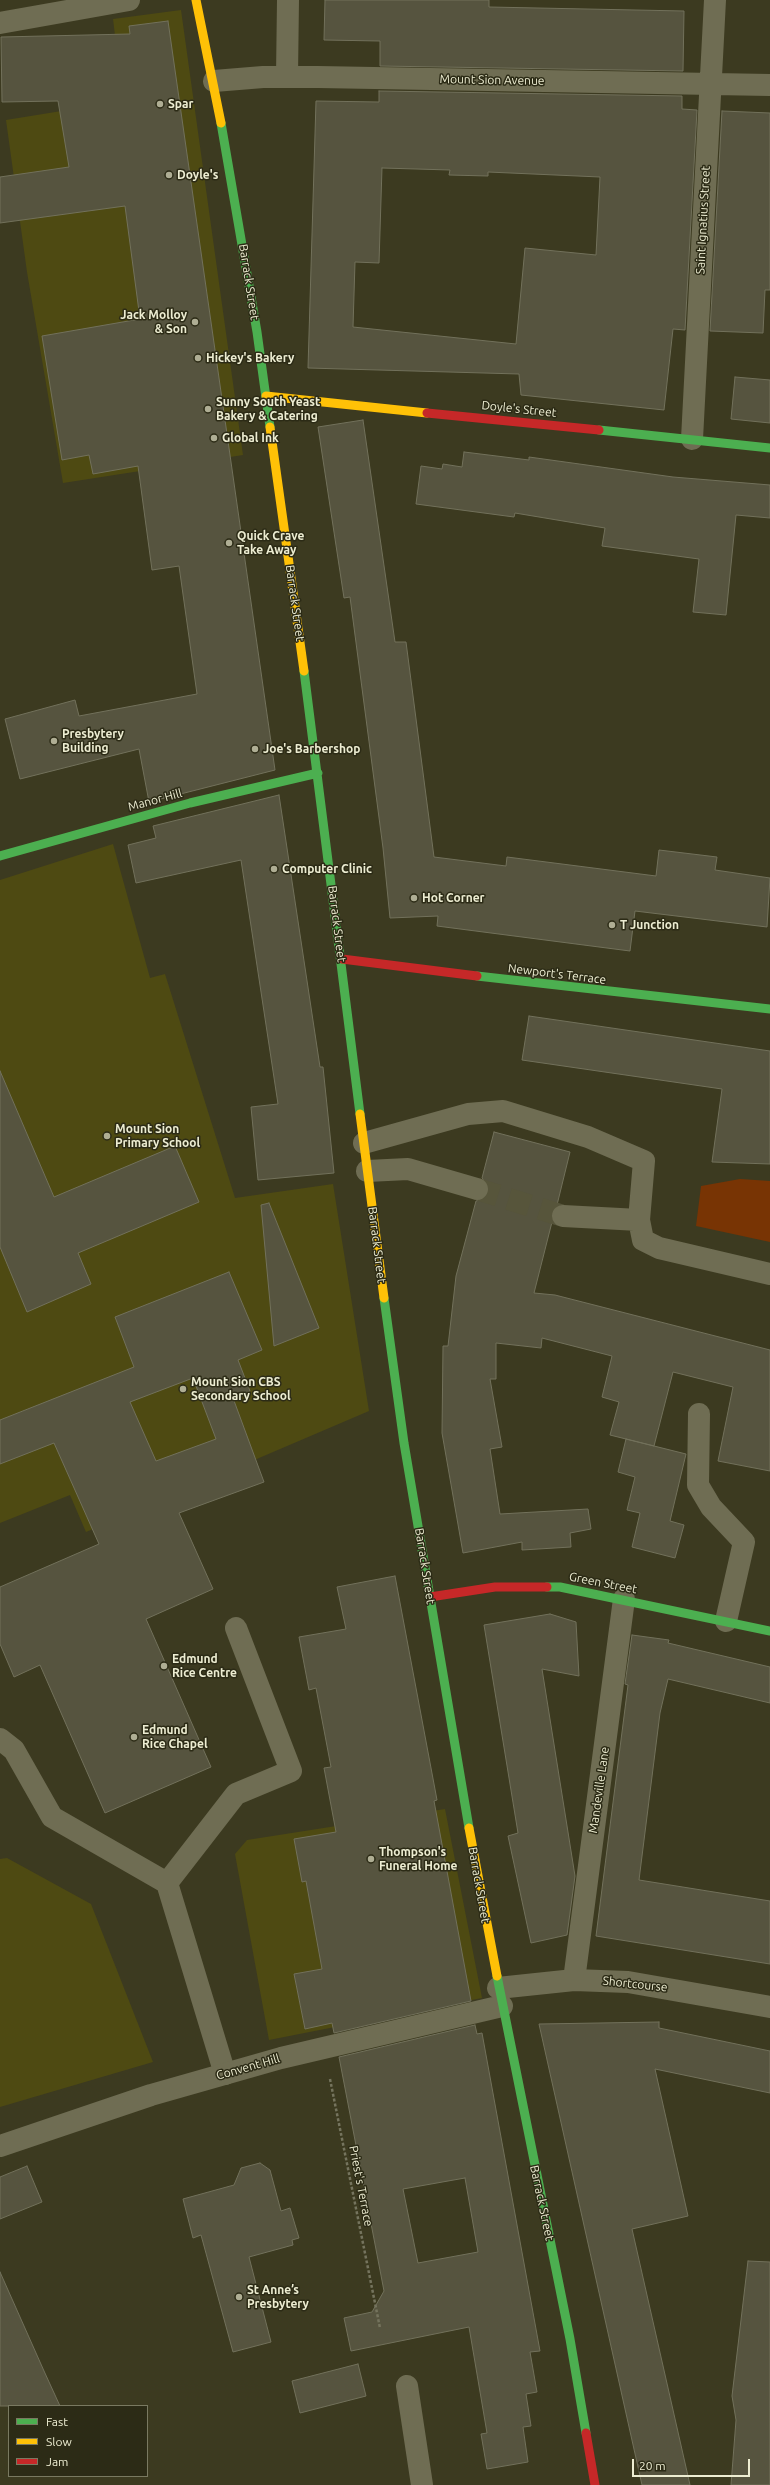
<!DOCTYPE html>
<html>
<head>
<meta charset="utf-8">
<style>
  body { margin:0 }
  #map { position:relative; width:770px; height:2485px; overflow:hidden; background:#3c3a20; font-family:Ubuntu,sans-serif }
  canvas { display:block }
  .legend { position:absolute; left:8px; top:2405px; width:140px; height:72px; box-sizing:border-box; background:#2c2b16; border:1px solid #797961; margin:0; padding:5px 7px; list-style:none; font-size:12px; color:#ededd2 }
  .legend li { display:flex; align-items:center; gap:8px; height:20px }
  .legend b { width:20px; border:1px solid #797961 }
  .scale { position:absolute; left:632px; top:2459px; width:118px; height:18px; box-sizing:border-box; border:2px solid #ededd2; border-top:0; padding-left:5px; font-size:12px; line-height:14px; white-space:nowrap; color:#ededd2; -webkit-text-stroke:3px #2c2b16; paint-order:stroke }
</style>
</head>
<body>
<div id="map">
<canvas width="770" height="2485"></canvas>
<ul class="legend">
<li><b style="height:5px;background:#4caf50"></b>Fast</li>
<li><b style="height:5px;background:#ffc107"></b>Slow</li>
<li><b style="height:5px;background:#c62828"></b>Jam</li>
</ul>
<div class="scale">20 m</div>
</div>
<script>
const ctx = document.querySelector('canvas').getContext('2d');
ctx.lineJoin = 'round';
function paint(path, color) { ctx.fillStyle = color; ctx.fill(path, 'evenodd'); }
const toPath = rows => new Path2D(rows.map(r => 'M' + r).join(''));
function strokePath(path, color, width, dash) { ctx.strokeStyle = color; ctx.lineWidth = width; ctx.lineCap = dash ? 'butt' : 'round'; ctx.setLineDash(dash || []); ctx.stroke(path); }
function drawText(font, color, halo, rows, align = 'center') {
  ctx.font = font + ' Ubuntu,sans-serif'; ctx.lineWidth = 3; ctx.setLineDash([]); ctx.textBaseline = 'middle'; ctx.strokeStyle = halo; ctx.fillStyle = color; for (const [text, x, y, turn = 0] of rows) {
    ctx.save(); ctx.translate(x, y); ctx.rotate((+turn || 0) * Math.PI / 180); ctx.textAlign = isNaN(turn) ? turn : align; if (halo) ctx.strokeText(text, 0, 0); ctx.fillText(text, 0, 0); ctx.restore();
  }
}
paint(toPath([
  [181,10,243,455,63,483,27,272,6,120,123,101,113,19],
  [113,844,150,978,165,974,235,1198,333,1184,369,1411,86,1532,70,1495,0,1523,0,880],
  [445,1809,482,1998,269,2040,235,1854,247,1840],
  [7,1858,91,1904,153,2062,0,2107,0,1859]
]), '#4e4a12');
paint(toPath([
  [740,1179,770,1181,770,1242,696,1226,701,1186]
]), '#783404');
const building = toPath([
  [325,0,489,0,489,7,684,11,683,71,380,66,380,41,324,40,325,0],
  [168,21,275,770,149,802,139,749,20,779,5,719,75,700,79,716,197,694,179,566,152,570,138,466,93,474,89,455,62,460,42,336,140,319,125,206,0,223,0,177,69,167,58,101,2,102,1,37,130,34,129,26,168,21],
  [379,91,682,96,682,109,697,110,685,330,673,329,664,410,521,395,519,374,308,368,316,101,379,102,379,91],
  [382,168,450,170,449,175,488,176,488,172,600,177,596,255,525,248,516,344,353,327,355,262,379,263,382,168],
  [722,111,770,113,770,290,765,290,763,333,710,331,722,111],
  [735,377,770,380,770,423,731,419,735,377],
  [363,420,395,642,406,642,434,857,506,866,507,857,656,876,659,850,717,857,715,870,770,878,767,927,635,911,630,951,437,926,438,916,390,918,383,848,350,597,344,598,318,427,363,420],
  [464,452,529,460,529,457,673,477,770,485,770,518,736,515,726,615,693,612,699,559,602,546,605,528,515,513,514,517,416,504,421,466,442,469,443,464,462,467,464,452],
  [279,795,320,1067,323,1067,334,1173,258,1180,251,1107,278,1104,241,860,136,883,128,845,156,838,153,826,279,795],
  [529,1016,770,1051,770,1164,712,1162,722,1089,522,1060,529,1016],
  [0,1071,54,1197,175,1146,199,1202,78,1253,91,1284,27,1312,0,1247,0,1071],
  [494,1132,570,1152,557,1205,551,1215,552,1222,534,1293,555,1295,770,1350,770,1471,718,1461,733,1387,673,1372,654,1446,610,1435,619,1402,602,1397,612,1356,542,1338,541,1348,496,1343,496,1379,490,1379,502,1447,490,1449,500,1514,588,1509,591,1529,570,1533,571,1547,522,1550,522,1542,463,1553,442,1433,443,1346,448,1346,456,1276,476,1201,485,1198,489,1192,489,1186,482,1178,494,1132],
  [269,1203,319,1328,274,1346,261,1205,269,1203],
  [229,1272,262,1350,238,1360,250,1391,233,1398,264,1482,179,1513,213,1589,146,1619,211,1767,105,1813,40,1665,14,1677,0,1644,0,1587,99,1544,54,1443,0,1464,0,1420,134,1367,115,1317,229,1272],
  [193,1378,216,1439,156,1461,130,1402,193,1378],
  [626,1439,686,1454,670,1521,684,1525,675,1558,632,1547,640,1513,627,1510,635,1477,618,1472,626,1439],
  [395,1576,437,1800,434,1801,471,2001,334,2033,332,2023,305,2029,294,1974,322,1969,306,1881,302,1882,294,1839,336,1832,324,1768,331,1767,316,1688,309,1690,299,1637,346,1629,337,1587,395,1576],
  [550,1614,576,1622,579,1676,542,1669,575,1876,567,1935,531,1943,508,1836,518,1833,484,1625,550,1614],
  [632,1635,669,1640,668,1643,770,1667,770,1703,668,1679,660,1713,639,1880,770,1901,770,1964,596,1936,628,1685,625,1684,632,1635],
  [659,2022,659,2028,770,2051,770,2093,655,2069,688,2216,632,2229,690,2485,642,2485,539,2024,659,2022],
  [475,2025,477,2034,482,2033,540,2351,530,2352,537,2392,526,2394,531,2426,523,2427,528,2462,487,2469,481,2434,487,2433,469,2327,351,2351,344,2318,372,2312,384,2291,339,2057,475,2025],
  [465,2178,478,2252,418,2263,403,2189,465,2178],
  [260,2163,270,2170,281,2211,290,2208,299,2238,292,2240,293,2245,249,2257,271,2342,233,2352,201,2235,193,2238,183,2199,234,2185,241,2168,260,2163],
  [27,2166,42,2202,0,2219,0,2177,27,2166],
  [748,2261,770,2262,770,2485,731,2485,736,2420,732,2396,748,2261],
  [0,2272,44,2371,60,2406,0,2406,0,2272],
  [358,2364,366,2396,300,2413,292,2381,358,2364]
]);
paint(building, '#56543f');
strokePath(building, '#72715b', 1);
strokePath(toPath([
  [477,1189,563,1216]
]), '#57553b', 22, [22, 11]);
strokePath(toPath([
  [330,2079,380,2328]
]), '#75745e', 2.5, [3, 2]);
strokePath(toPath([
  [0,1739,14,1750,52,1817,167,1883,225,2074],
  [167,1883,236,1794,291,1771,236,1628],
  [407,2386,422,2485]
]), '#6f6d53', 22);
strokePath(toPath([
  [0,23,129,0],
  [287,76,288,0],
  [214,81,263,77,318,77,770,85],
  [692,439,715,0],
  [364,1143,468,1114,503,1111,588,1137,644,1161,639,1220,643,1240,659,1248,770,1274],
  [367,1171,408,1169,477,1189],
  [563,1216,639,1220],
  [699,1414,698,1485,711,1507,744,1542,726,1621],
  [574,1980,624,1599],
  [498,1988,574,1980,628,1982,770,2007],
  [0,2146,151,2095,281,2058,502,2006]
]), '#6f6d53', 22);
strokePath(toPath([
  [221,123,257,332,270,427],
  [599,430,770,448],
  [304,671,360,1114],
  [0,856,190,803,318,773],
  [477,976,770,1009],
  [384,1298,404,1443,469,1828],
  [547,1587,560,1587,770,1631],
  [497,1976,570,2339,586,2433]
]), '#4caf50', 9);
strokePath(toPath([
  [196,0,221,123],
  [266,396,427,413],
  [270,427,304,671],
  [360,1114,384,1298],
  [469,1828,497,1976]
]), '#ffc107', 9);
strokePath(toPath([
  [427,413,599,430],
  [342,959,477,976],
  [430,1597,495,1587,547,1587],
  [586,2433,595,2485]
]), '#c62828', 9);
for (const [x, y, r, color] of [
  [160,104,4,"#afae94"],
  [169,175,4,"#afae94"],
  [195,322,4,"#afae94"],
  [198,358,4,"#afae94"],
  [208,409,4,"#afae94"],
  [214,438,4,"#afae94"],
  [229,543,4,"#afae94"],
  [54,741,4,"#afae94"],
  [255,749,4,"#afae94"],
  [274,869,4,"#afae94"],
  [414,898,4,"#afae94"],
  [612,925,4,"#afae94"],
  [107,1136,4,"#afae94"],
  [183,1389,4,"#afae94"],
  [164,1666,4,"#afae94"],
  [134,1737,4,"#afae94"],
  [371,1859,4,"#afae94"],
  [239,2297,4,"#afae94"]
]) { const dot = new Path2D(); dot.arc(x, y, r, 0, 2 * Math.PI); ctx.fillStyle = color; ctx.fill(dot); strokePath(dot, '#2c2b16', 1.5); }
drawText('12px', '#ededd2', '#2c2b16', [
  ["Mount Sion Avenue",492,80,1],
  ["Saint Ignatius Street",703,220,-87],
  ["Barrack Street",249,282,81],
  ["Doyle's Street",519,409,6],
  ["Barrack Street",295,603,82],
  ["Manor Hill",155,800,-15],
  ["Barrack Street",337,924,83],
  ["Newport's Terrace",557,974,7],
  ["Barrack Street",377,1245,83],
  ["Barrack Street",425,1566,81],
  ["Green Street",603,1583,11],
  ["Mandeville Lane",599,1790,-82],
  ["Barrack Street",479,1885,80],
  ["Shortcourse",635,1984,6],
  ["Convent Hill",248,2067,-16],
  ["Priest's Terrace",361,2186,79],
  ["Barrack Street",542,2203,78]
]);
drawText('bold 12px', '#ededd2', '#2c2b16', [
  ["Spar",168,104],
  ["Doyle's",177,175],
  ["Jack Molloy",187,315,"right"],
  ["& Son",187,329,"right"],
  ["Hickey's Bakery",206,358],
  ["Sunny South Yeast",216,402],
  ["Bakery & Catering",216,416],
  ["Global Ink",222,438],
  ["Quick Crave",237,536],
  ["Take Away",237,550],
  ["Presbytery",62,734],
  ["Building",62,748],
  ["Joe's Barbershop",263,749],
  ["Computer Clinic",282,869],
  ["Hot Corner",422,898],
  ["T Junction",620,925],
  ["Mount Sion",115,1129],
  ["Primary School",115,1143],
  ["Mount Sion CBS",191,1382],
  ["Secondary School",191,1396],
  ["Edmund",172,1659],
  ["Rice Centre",172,1673],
  ["Edmund",142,1730],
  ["Rice Chapel",142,1744],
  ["Thompson's",379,1852],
  ["Funeral Home",379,1866],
  ["St Anne’s",247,2290],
  ["Presbytery",247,2304]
], 'left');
</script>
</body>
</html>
